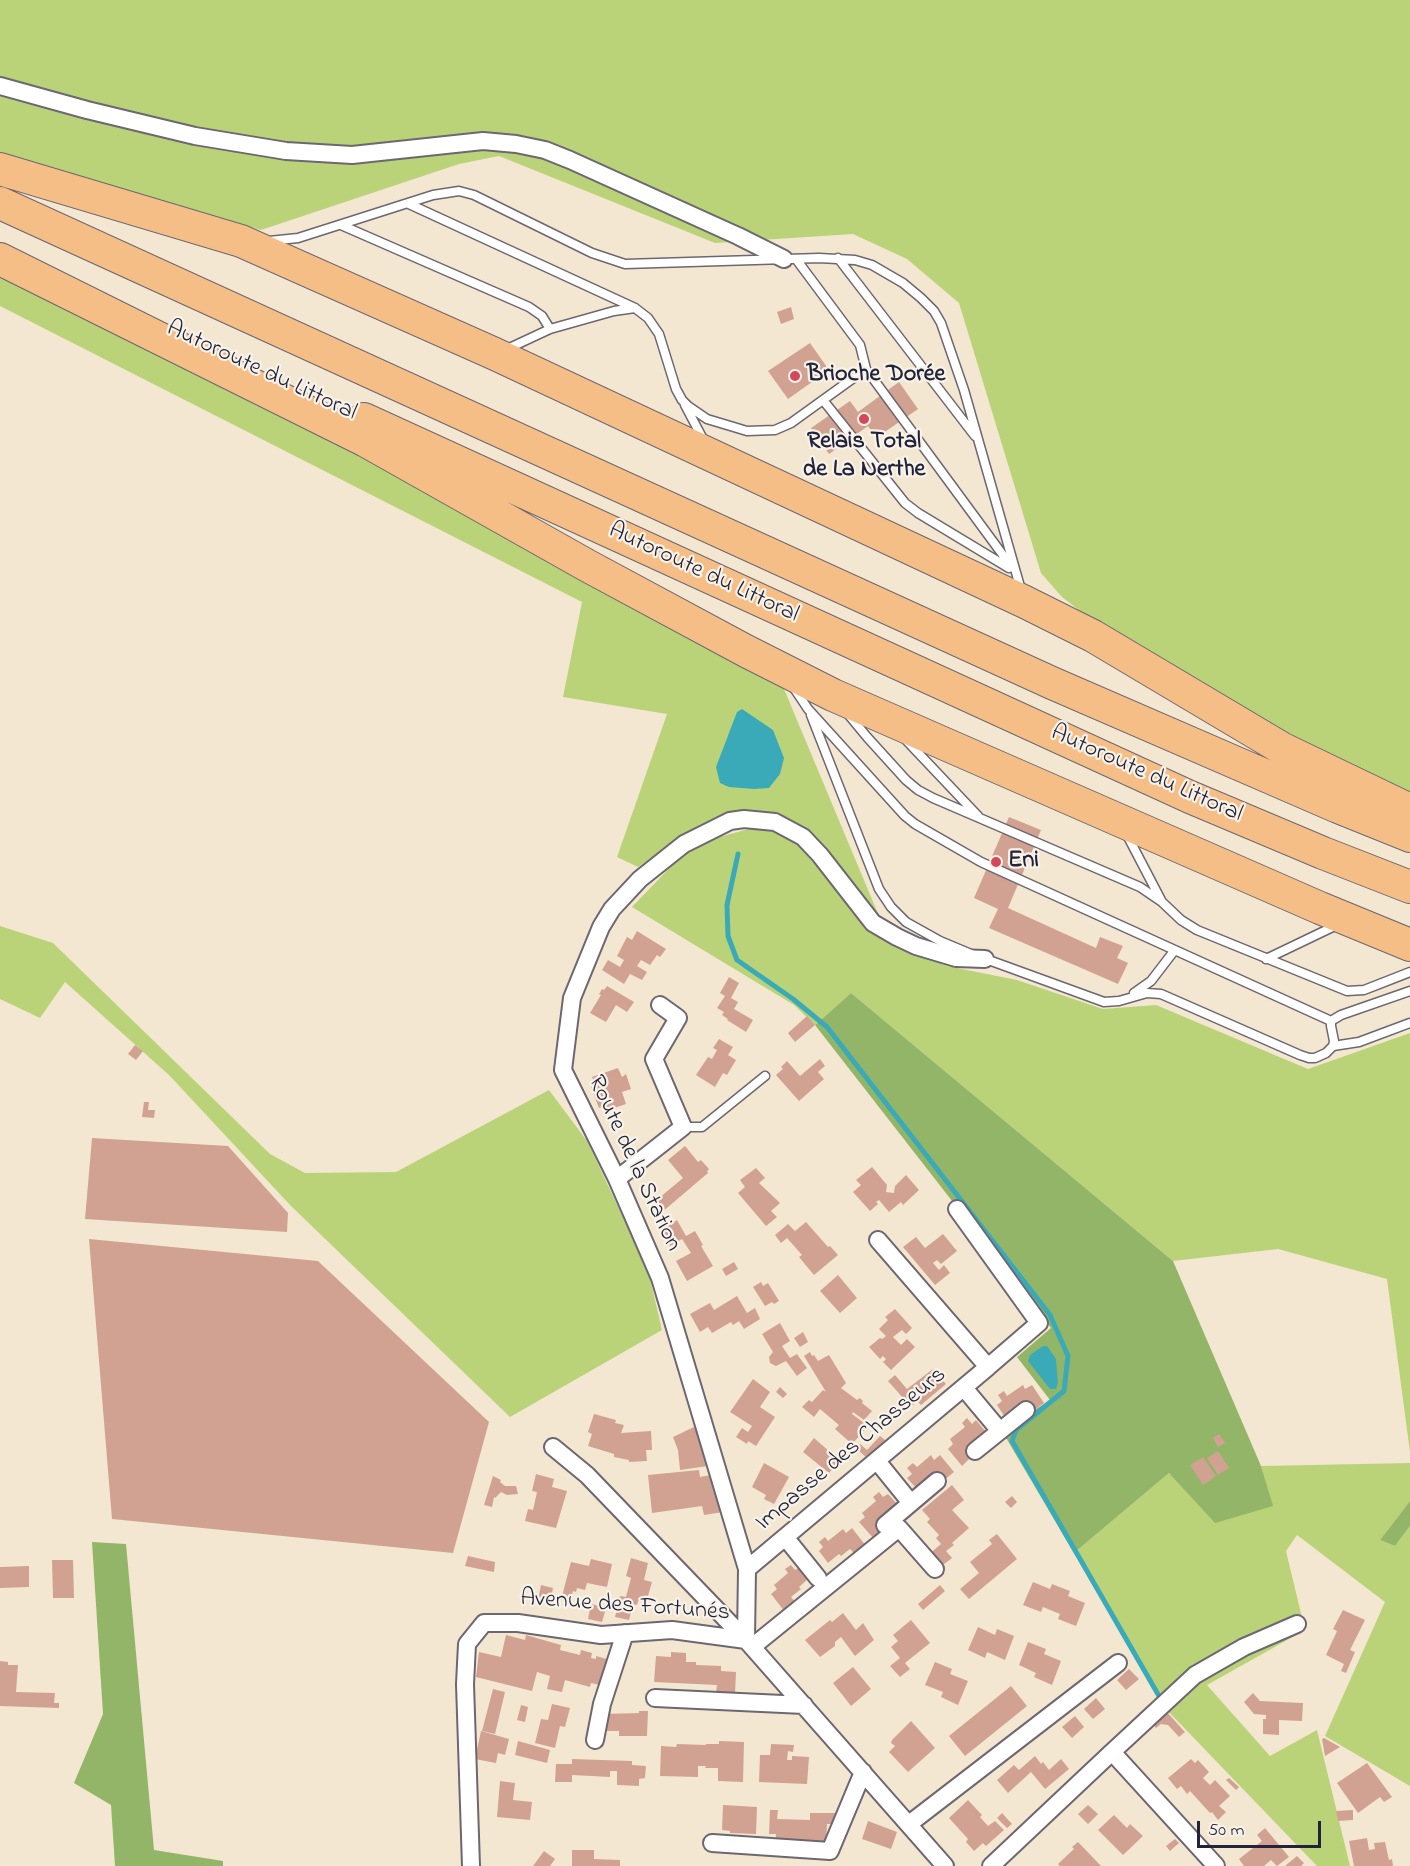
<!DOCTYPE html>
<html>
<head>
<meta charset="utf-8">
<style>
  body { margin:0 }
  #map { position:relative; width:1410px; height:1866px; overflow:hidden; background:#f4e7d1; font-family:"Indie Flower",sans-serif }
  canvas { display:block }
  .scale { position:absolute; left:1197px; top:1821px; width:124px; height:27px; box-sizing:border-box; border:3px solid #22223b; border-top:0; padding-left:8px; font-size:18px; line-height:21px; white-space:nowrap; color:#22223b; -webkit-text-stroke:4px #f7f3e8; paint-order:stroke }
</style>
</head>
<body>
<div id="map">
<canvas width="1410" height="1866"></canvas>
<div class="scale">50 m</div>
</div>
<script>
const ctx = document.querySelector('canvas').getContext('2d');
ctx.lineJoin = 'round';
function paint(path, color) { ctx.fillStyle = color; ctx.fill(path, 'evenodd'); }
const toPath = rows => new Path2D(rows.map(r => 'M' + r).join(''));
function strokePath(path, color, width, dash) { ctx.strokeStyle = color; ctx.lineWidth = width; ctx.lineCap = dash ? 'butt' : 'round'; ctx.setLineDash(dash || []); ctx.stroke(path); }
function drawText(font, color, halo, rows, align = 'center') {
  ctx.font = font + ' "Indie Flower",sans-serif'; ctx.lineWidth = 4.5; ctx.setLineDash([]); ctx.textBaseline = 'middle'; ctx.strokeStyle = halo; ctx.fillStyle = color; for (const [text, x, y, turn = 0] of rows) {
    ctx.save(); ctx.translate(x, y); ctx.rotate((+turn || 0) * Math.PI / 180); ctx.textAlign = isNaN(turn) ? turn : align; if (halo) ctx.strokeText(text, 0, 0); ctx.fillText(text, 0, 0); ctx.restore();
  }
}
paint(toPath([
  [0,0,1410,0,1410,797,1325,759,1093,621,1062,597,1041,573,959,303,907,259,853,234,715,243,499,156,459,164,261,230,0,158],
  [0,274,265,402,754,668,784,689,879,916,835,862,797,824,759,813,673,843,638,867,617,857,667,714,563,697,582,602,0,306],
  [759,826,792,838,821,871,874,935,947,966,1017,980,1103,1009,1156,1005,1308,1069,1410,1033,1410,1452,1387,1279,1278,1249,1173,1261,851,993,815,1025,794,1005,632,907,680,857,716,838],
  [0,926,53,943,270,1154,305,1173,396,1172,549,1090,587,1141,648,1270,662,1330,510,1417,291,1206,169,1075,65,982,40,1018,0,999],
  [1410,1463,1410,1501,1380,1540,1395,1546,1410,1526,1410,1786,1325,1736,1385,1602,1297,1535,1286,1551,1305,1630,1207,1685,1270,1756,1317,1730,1350,1866,1317,1866,1165,1708,1074,1553,1169,1473,1272,1506,1261,1466]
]), '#bad378');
paint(toPath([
  [851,993,1173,1261,1261,1466,1273,1506,1215,1523,1169,1473,1074,1553,1002,1431,1050,1400,1017,1357,1051,1328,815,1025],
  [1410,1501,1410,1526,1395,1546,1380,1540],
  [92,1542,126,1544,154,1850,223,1861,223,1866,115,1866,111,1805,74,1783,103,1714]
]), '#93b568');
paint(toPath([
  [742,709,773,730,784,758,780,774,769,788,754,789,729,787,720,783,716,767,737,712],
  [1043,1346,1047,1346,1056,1359,1058,1383,1056,1389,1050,1389,1028,1361,1030,1355]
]), '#3aaab8');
strokePath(toPath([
  [738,854,727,905,728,936,737,960,793,999,827,1027,1050,1315,1068,1356,1064,1391,1016,1430,1012,1441,1159,1696]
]), '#3aaab8', 5);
paint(toPath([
  [791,307,794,319,781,324,777,312],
  [810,343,829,370,788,399,768,371],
  [899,382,918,409,876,438,868,426,829,454,811,428,850,401,858,412],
  [1009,817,1041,830,1008,908,1096,948,1100,937,1123,946,1117,958,1128,963,1118,984,989,928,998,909,974,898],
  [637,931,666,949,660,957,657,955,650,965,641,960,637,966,647,972,642,980,630,974,624,984,602,970,608,960,620,967,624,960,617,956,627,937,632,940],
  [729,977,739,983,731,998,738,1002,734,1009,753,1020,746,1032,727,1020,728,1019,722,1015,724,1012,717,1008,725,996,720,993],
  [607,986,634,1002,627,1012,616,1005,606,1022,590,1013,601,995,599,994,602,989,604,990],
  [807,1016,815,1025,795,1042,788,1033],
  [719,1039,733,1047,728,1055,736,1060,727,1075,723,1073,715,1087,696,1075,708,1057,712,1059,717,1050,713,1048],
  [135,1045,143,1051,136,1060,128,1054],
  [820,1059,825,1066,818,1072,824,1079,799,1101,776,1075,783,1069,781,1067,787,1061,800,1076],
  [618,1068,622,1077,626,1074,631,1089,622,1092,626,1104,605,1111,603,1107,599,1108,591,1087,595,1085,592,1077],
  [144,1102,149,1102,148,1110,155,1110,154,1118,142,1117],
  [92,1138,228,1146,288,1213,287,1232,85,1219],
  [685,1146,698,1162,701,1160,709,1169,707,1171,708,1173,661,1213,653,1203,683,1178,668,1160],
  [872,1167,887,1185,886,1192,894,1193,895,1186,906,1175,919,1190,903,1205,901,1202,889,1212,879,1200,876,1202,878,1204,870,1211,853,1192,861,1185,856,1180],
  [756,1168,765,1178,759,1183,780,1203,771,1211,777,1217,766,1226,738,1193,745,1187,740,1180],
  [677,1220,686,1236,695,1231,703,1245,701,1246,713,1266,687,1281,676,1261,691,1253,682,1239,670,1246,661,1230],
  [806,1222,828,1247,830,1246,838,1255,814,1275,799,1257,802,1255,787,1238,781,1243,775,1235,788,1224,795,1231],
  [943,1234,957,1251,941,1264,937,1260,933,1263,939,1270,944,1265,950,1273,935,1285,903,1247,916,1237,925,1248],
  [89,1239,318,1261,489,1422,453,1553,112,1519],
  [734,1262,738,1269,726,1276,722,1269],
  [838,1275,857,1298,840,1313,820,1291],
  [761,1282,763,1286,768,1283,779,1301,774,1304,772,1302,765,1306,753,1287],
  [737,1296,747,1313,755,1308,760,1319,744,1329,739,1321,733,1325,731,1322,712,1333,708,1327,700,1332,690,1314,710,1303,714,1310],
  [895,1309,912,1328,906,1334,902,1330,893,1337,901,1345,907,1339,915,1347,891,1370,883,1362,886,1359,883,1356,880,1359,869,1347,880,1338,882,1339,886,1336,879,1329,888,1320,885,1317],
  [780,1323,790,1341,782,1346,790,1358,797,1354,807,1368,797,1376,786,1361,776,1366,770,1363,769,1357,773,1352,762,1334],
  [803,1332,808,1342,800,1347,794,1338],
  [810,1352,812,1356,814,1355,818,1361,829,1355,846,1383,841,1388,857,1400,860,1398,863,1401,862,1403,872,1411,864,1420,853,1412,852,1414,868,1426,852,1444,835,1429,839,1425,820,1409,814,1417,802,1407,809,1400,812,1402,823,1390,826,1392,804,1356],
  [933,1369,946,1384,921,1405,917,1401,911,1407,888,1381,895,1375,907,1389],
  [753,1379,770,1392,760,1407,775,1417,756,1446,748,1441,747,1444,736,1437,742,1428,748,1432,752,1426,730,1412],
  [1023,1385,1025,1389,1032,1385,1044,1403,1033,1411,1005,1417,997,1405,1002,1401,998,1395,1004,1391,1007,1396],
  [780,1387,787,1394,783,1398,776,1392],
  [594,1414,616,1420,615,1423,624,1425,621,1433,651,1431,652,1450,646,1450,647,1461,629,1462,629,1460,614,1457,614,1454,588,1446,592,1434,588,1432],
  [967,1418,972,1424,976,1420,986,1432,972,1456,962,1466,948,1449,953,1444,950,1439,965,1427,962,1423],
  [694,1427,698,1435,697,1435,708,1466,680,1470,678,1450,673,1437],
  [1219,1434,1225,1443,1218,1447,1213,1438],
  [880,1436,885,1440,868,1459,856,1448,860,1444,867,1450],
  [814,1438,830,1452,831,1450,836,1455,838,1453,846,1460,838,1468,835,1466,829,1473,803,1452],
  [1218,1451,1229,1468,1218,1475,1207,1458],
  [931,1455,934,1460,940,1455,954,1472,943,1481,917,1489,907,1478,912,1474,907,1468,913,1463,917,1467],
  [1203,1457,1216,1476,1203,1485,1190,1465],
  [764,1463,789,1477,774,1504,764,1499,766,1495,752,1487],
  [699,1470,700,1477,711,1475,723,1512,704,1515,702,1506,652,1513,648,1475],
  [536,1474,554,1479,552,1487,567,1491,556,1528,525,1521,528,1509,533,1510,537,1492,532,1491],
  [493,1476,501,1480,500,1482,505,1486,516,1486,518,1494,507,1495,501,1492,495,1498,494,1497,492,1507,484,1505],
  [952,1485,964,1500,952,1510,969,1528,952,1543,954,1545,946,1551,952,1558,939,1568,928,1555,941,1544,936,1538,939,1535,927,1522,930,1519,922,1510],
  [879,1492,883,1497,888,1494,898,1505,884,1530,874,1539,859,1522,865,1517,862,1513,876,1501,873,1497],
  [1012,1496,1017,1502,1011,1508,1005,1502],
  [852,1528,866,1546,855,1554,850,1549,841,1556,839,1554,828,1563,819,1551,823,1547,819,1542,825,1537,828,1541,843,1529,846,1533],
  [997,1534,1017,1559,969,1599,960,1589,979,1573,970,1562,992,1544,989,1540],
  [468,1556,495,1562,494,1572,465,1566],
  [631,1558,648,1563,644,1580,652,1582,646,1603,638,1601,637,1605,633,1604,629,1620,615,1617,620,1596,626,1597,631,1578,626,1576],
  [591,1559,612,1564,607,1587,587,1583,585,1590,577,1588,576,1592,573,1591,570,1601,561,1600,571,1562,589,1566],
  [52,1560,73,1560,74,1598,53,1598],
  [791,1565,795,1570,800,1567,809,1578,799,1587,801,1589,791,1597,796,1603,785,1612,771,1594,777,1589,774,1585,788,1573,785,1569],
  [29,1566,29,1587,0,1588,0,1567],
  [1033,1582,1050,1589,1052,1584,1070,1591,1068,1596,1085,1603,1076,1626,1058,1619,1060,1614,1043,1607,1041,1612,1023,1605],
  [541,1585,553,1588,550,1603,538,1600],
  [940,1585,945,1591,923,1610,918,1604],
  [591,1604,606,1608,602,1622,588,1619],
  [1343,1610,1365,1620,1350,1650,1355,1652,1346,1673,1341,1671,1344,1664,1326,1655,1337,1631,1333,1629],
  [843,1613,856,1630,863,1623,874,1640,855,1656,841,1637,835,1642,835,1646,820,1657,805,1640,830,1620,832,1622],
  [911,1620,930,1643,905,1663,910,1669,900,1677,890,1666,900,1658,891,1647,898,1641,893,1635],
  [978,1627,995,1635,997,1629,1014,1636,1005,1660,987,1652,985,1658,968,1650],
  [506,1635,525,1640,526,1635,561,1645,560,1650,580,1655,581,1650,592,1653,591,1658,596,1659,596,1656,610,1660,604,1686,591,1683,590,1687,565,1680,562,1692,547,1689,550,1676,537,1672,532,1691,476,1677,479,1652,501,1657],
  [1028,1642,1046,1649,1044,1654,1061,1661,1052,1685,1034,1677,1036,1673,1019,1665],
  [671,1652,686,1653,686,1662,696,1662,696,1665,721,1666,721,1671,736,1672,735,1694,716,1693,717,1685,654,1682,656,1656,671,1657],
  [0,1661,8,1662,8,1665,18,1665,16,1692,55,1693,54,1703,59,1703,59,1708,0,1706],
  [935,1662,952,1669,950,1674,968,1681,958,1705,941,1697,943,1692,925,1685],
  [853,1667,871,1689,851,1706,833,1683],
  [1129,1669,1139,1679,1126,1690,1117,1680],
  [1011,1686,1027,1706,965,1756,949,1736],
  [493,1689,505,1692,495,1734,482,1731],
  [1253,1693,1260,1701,1303,1703,1302,1721,1279,1720,1279,1735,1263,1734,1263,1719,1266,1719,1266,1715,1254,1714,1244,1702],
  [1096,1698,1105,1709,1093,1719,1084,1709],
  [552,1704,570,1708,565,1727,560,1726,555,1748,535,1743,541,1719,548,1720],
  [521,1705,528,1707,525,1722,517,1720],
  [1165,1710,1185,1732,1179,1737,1168,1725,1161,1724,1156,1728,1151,1722],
  [639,1711,648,1711,647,1736,619,1736,619,1731,604,1731,604,1714,639,1713],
  [1075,1716,1084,1727,1072,1738,1062,1727],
  [911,1721,935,1748,908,1772,889,1752,895,1746,891,1743,892,1740],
  [481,1731,509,1739,505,1755,498,1753,496,1763,475,1759],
  [1324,1738,1340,1747,1325,1756,1322,1739],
  [518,1741,550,1750,547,1763,515,1755],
  [719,1741,744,1742,743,1782,718,1781,718,1768,705,1768,706,1766,698,1766,698,1777,660,1776,661,1746,676,1747,677,1744,706,1745,706,1744,719,1744],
  [771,1744,794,1745,793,1752,788,1751,787,1760,792,1760,792,1756,809,1757,807,1784,759,1782,760,1755,770,1755],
  [1035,1756,1041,1764,1043,1762,1049,1770,1061,1759,1069,1769,1045,1789,1031,1772,1008,1793,997,1780,1014,1765,1019,1770],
  [572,1759,632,1761,632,1765,646,1766,645,1778,639,1779,639,1786,617,1785,617,1771,610,1771,610,1777,572,1775,572,1782,555,1782,556,1764,572,1764],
  [1191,1759,1195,1763,1198,1760,1209,1772,1203,1778,1210,1785,1215,1780,1230,1796,1219,1806,1226,1812,1218,1820,1212,1812,1210,1813,1190,1791,1187,1794,1181,1786,1177,1789,1168,1778],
  [1367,1763,1392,1797,1384,1802,1380,1797,1358,1813,1337,1783],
  [1229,1778,1239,1787,1236,1790,1226,1780],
  [500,1781,515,1783,513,1800,532,1802,530,1820,497,1817],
  [968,1800,982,1815,980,1817,988,1826,995,1821,1004,1830,986,1846,983,1843,974,1851,966,1842,968,1839,949,1818],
  [723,1805,757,1807,756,1834,730,1833,730,1831,722,1830],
  [1088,1805,1098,1814,1088,1824,1078,1814],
  [770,1810,778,1810,777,1819,810,1820,810,1813,836,1813,835,1824,827,1824,826,1842,776,1840,776,1834,769,1834],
  [1353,1810,1353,1820,1338,1821,1336,1811],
  [1002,1813,1012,1824,1007,1828,997,1818],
  [1114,1815,1127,1828,1130,1824,1143,1836,1123,1855,1098,1830],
  [868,1821,897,1832,891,1849,862,1839],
  [1265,1828,1289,1857,1277,1866,1271,1860,1264,1866,1244,1866,1239,1859,1262,1841,1257,1835],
  [1367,1838,1369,1850,1375,1849,1374,1843,1385,1842,1389,1860,1392,1859,1393,1866,1354,1866,1349,1841],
  [1175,1839,1179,1843,1170,1851,1166,1846],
  [1078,1842,1101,1866,1060,1866,1058,1864,1074,1849,1072,1847],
  [572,1850,594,1850,594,1859,620,1860,620,1866,572,1866],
  [544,1851,555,1859,550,1866,533,1866],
  [1297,1856,1304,1863,1301,1866,1285,1866]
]), '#d1a292');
const service = toPath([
  [409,204,635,308,648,318,659,334,676,389,682,400,688,406,707,419,747,431,775,430,791,423,866,369],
  [341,225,529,307,542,316,550,329],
  [269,241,298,238,433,195,459,191,474,195,592,253,625,264,819,258,855,260,872,265,903,283,921,298,934,311,941,323,964,390,1021,590],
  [838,258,975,436],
  [796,259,860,345,866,369,1011,566],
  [505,350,550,329,614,311,635,308],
  [823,400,905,503,918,513,1009,568],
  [685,405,704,441],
  [794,688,808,709,905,816,915,824,981,862,1331,1021,1341,1015,1410,991],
  [848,714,867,737,906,780,918,790,933,798,1140,887,1162,902],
  [811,715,879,889,891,907,906,922,940,941,971,954],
  [906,740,978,816],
  [1126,833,1162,902,1181,920,1197,930,1347,991,1364,990,1410,972],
  [983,958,1104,1002,1119,1001,1147,993,1161,994,1300,1055,1309,1058,1315,1058,1326,1053,1333,1046,1334,1041,1331,1026,1331,1021],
  [1266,959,1339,924],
  [1134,993,1151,981,1174,951],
  [1333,1046,1359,1042,1410,1023],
  [683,1127,702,1127,765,1076]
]);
const minor = toPath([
  [0,86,87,110,195,136,286,151,352,155,483,141,516,144,545,150,570,160,738,236,784,259],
  [617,1179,683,1127,654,1059,678,1018,660,1005],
  [957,1209,1039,1323,988,1367],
  [964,1388,1000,1431],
  [553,1447,587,1475,746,1640],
  [975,1451,1026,1410],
  [877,1461,911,1503],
  [885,1525,937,1481],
  [785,1537,818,1578],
  [747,1569,988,1367,878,1240],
  [746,1640,747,1569,660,1278,617,1179,563,1070,572,998,601,927,612,909,640,879,684,844,730,821,744,819,775,822,803,837,820,855,873,923,897,937,916,946,956,958,985,959],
  [752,1647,899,1528,935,1569],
  [655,1698,804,1705],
  [595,1740,602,1704,625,1633],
  [1112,1752,1195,1675,1244,1647,1297,1624],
  [909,1824,1118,1663],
  [712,1843,830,1851,863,1772],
  [471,1866,465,1684,467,1644,484,1623,518,1623,601,1635,672,1630,746,1640,945,1866],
  [991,1866,1112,1752,1216,1866]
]);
const motorway = toPath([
  [0,169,241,241,495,354,1025,602,1093,636,1283,749,1410,810],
  [0,203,1052,683,1338,807,1410,836],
  [0,259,366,441,588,566,746,651,833,695,1320,908,1410,945],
  [364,419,1190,797,1323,853,1410,887]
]);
strokePath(service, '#6c6770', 11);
strokePath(minor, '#6c6770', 20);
strokePath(motorway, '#6c6770', 34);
strokePath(service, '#fff', 8);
strokePath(minor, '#fff', 16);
strokePath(motorway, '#f6be87', 32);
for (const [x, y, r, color] of [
  [795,376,6,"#d1495b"],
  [864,419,6,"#d1495b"],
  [996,862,6,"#d1495b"]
]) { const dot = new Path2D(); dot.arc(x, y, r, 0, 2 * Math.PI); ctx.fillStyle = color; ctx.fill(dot); strokePath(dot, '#f7f3e8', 2); }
drawText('24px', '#22223b', '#f7f3e8', [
  ["Autoroute du Littoral",261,372,25],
  ["Autoroute du Littoral",703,574,25],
  ["Autoroute du Littoral",1146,775,24],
  ["Route de la Station",633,1164,65],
  ["Impasse des Chasseurs",852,1450,-40],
  ["Avenue des Fortunés",625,1607,4]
]);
drawText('bold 24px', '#22223b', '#f7f3e8', [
  ["Brioche Dorée",807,376],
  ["Relais Total",864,443,"center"],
  ["de La Nerthe",864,471,"center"],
  ["Eni",1008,862]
], 'left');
</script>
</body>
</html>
